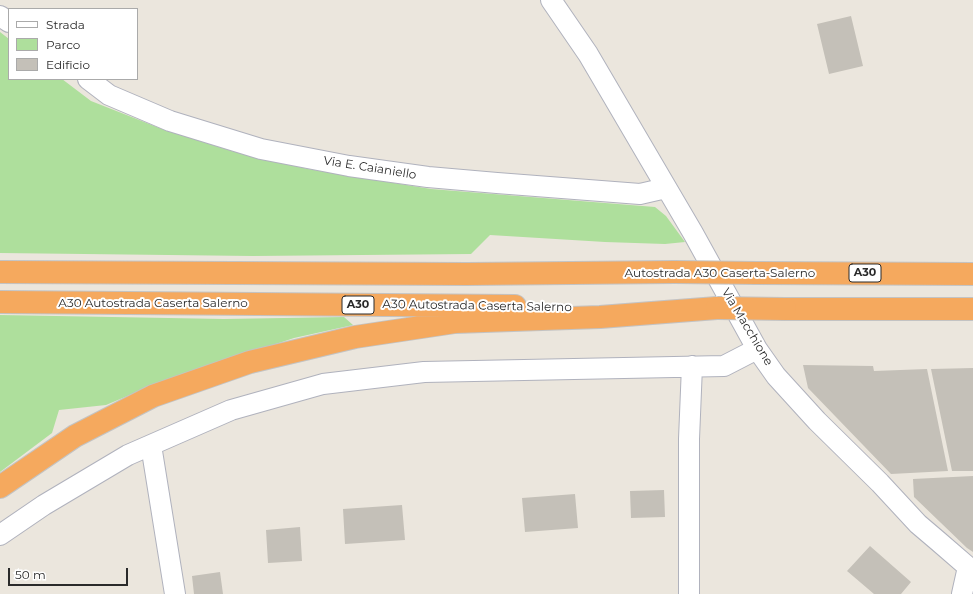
<!DOCTYPE html>
<html>
<head>
<meta charset="utf-8">
<style>
  body { margin:0 }
  #map { position:relative; width:973px; height:594px; overflow:hidden; background:#ebe6dd; font-family:Montserrat,sans-serif }
  canvas { display:block }
  .legend { position:absolute; left:8px; top:8px; width:130px; height:72px; box-sizing:border-box; background:#fff; border:1px solid #aaa; margin:0; padding:5px 7px; list-style:none; font-size:12px; color:#2a2a2a }
  .legend li { display:flex; align-items:center; gap:8px; height:20px }
  .legend b { width:20px; border:1px solid #aaa }
  .scale { position:absolute; left:8px; top:568px; width:120px; height:18px; box-sizing:border-box; border:2px solid #2a2a2a; border-top:0; padding-left:5px; font-size:12px; line-height:14px; white-space:nowrap; color:#2a2a2a; -webkit-text-stroke:3px #fff; paint-order:stroke }
</style>
</head>
<body>
<div id="map">
<canvas width="973" height="594"></canvas>
<ul class="legend">
<li><b style="height:5px;background:#fff"></b>Strada</li>
<li><b style="height:11px;background:#aedf9c"></b>Parco</li>
<li><b style="height:11px;background:#c4c0b8"></b>Edificio</li>
</ul>
<div class="scale">50 m</div>
</div>
<script>
const ctx = document.querySelector('canvas').getContext('2d');
ctx.lineJoin = 'round';
function paint(path, color) { ctx.fillStyle = color; ctx.fill(path, 'evenodd'); }
const toPath = rows => new Path2D(rows.map(r => 'M' + r).join(''));
function strokePath(path, color, width, dash) { ctx.strokeStyle = color; ctx.lineWidth = width; ctx.lineCap = dash ? 'butt' : 'round'; ctx.setLineDash(dash || []); ctx.stroke(path); }
function drawText(font, color, halo, rows, align = 'center') {
  ctx.font = font + ' Montserrat,sans-serif'; ctx.lineWidth = 4; ctx.setLineDash([]); ctx.textBaseline = 'middle'; ctx.strokeStyle = halo; ctx.fillStyle = color; for (const [text, x, y, turn = 0] of rows) {
    ctx.save(); ctx.translate(x, y); ctx.rotate((+turn || 0) * Math.PI / 180); ctx.textAlign = isNaN(turn) ? turn : align; if (halo) ctx.strokeText(text, 0, 0); ctx.fillText(text, 0, 0); ctx.restore();
  }
}
paint(toPath([
  [0,32,9,39,9,79,62,79,91,101,162,129,232,151,308,169,431,189,655,207,666,216,685,242,665,244,605,242,490,235,471,254,253,256,0,253],
  [0,315,224,319,344,317,353,325,294,338,156,384,106,405,59,410,52,433,0,472]
]), '#aedf9c');
paint(toPath([
  [851,16,863,66,829,74,817,24],
  [803,365,873,366,874,371,927,369,948,471,891,474,808,388],
  [973,368,973,471,952,471,931,369],
  [973,476,973,552,967,548,914,497,913,479],
  [664,490,665,517,631,518,630,491],
  [575,494,578,528,525,532,522,498],
  [402,505,405,540,345,544,343,509],
  [300,527,302,561,268,563,266,530],
  [870,546,911,582,901,594,874,594,847,571],
  [220,572,223,594,194,594,192,576]
]), '#c4c0b8');
const minor = toPath([
  [551,0,588,54,693,233,757,349,776,376,817,421,880,483,918,524,938,541,968,567,973,570],
  [0,16,9,22],
  [88,79,109,95,170,121,261,149,349,166,428,177,497,183,640,194,666,188],
  [151,445,175,594],
  [0,535,44,505,128,455,231,410,323,384,424,372,724,366,757,349],
  [689,594,689,439,692,366],
  [962,594,968,567]
]);
const highway = toPath([
  [0,272,467,274,675,272],
  [757,273,973,274],
  [0,302,515,306],
  [785,309,973,309],
  [0,487,75,436,153,396,250,362,355,337,455,322,600,317,717,308]
]);
strokePath(minor, '#b0b2bd', 22);
strokePath(highway, '#c3c3c3', 24);
strokePath(minor, '#fff', 20);
strokePath(highway, '#f5a95e', 22);
const highwayBridge = toPath([
  [675,272,757,273],
  [717,308,785,309]
]);
strokePath(highwayBridge, '#c3c3c3', 24, []);
strokePath(highwayBridge, '#f5a95e', 22);
for (const [x, y, w] of [
  [865,273,32],
  [358,305,32]
]) { const box = new Path2D(); box.roundRect(x - w / 2, y - 9, w, 18, 3); ctx.fillStyle = '#fff'; ctx.fill(box); strokePath(box, '#2a2a2a', 1); }
drawText('bold 11px', '#2a2a2a', null, [
  ["A30",865,273],
  ["A30",358,305]
]);
drawText('12px', '#2a2a2a', '#fff', [
  ["Via E. Caianiello",370,168,9],
  ["Autostrada A30 Caserta-Salerno",720,273],
  ["A30 Autostrada Caserta Salerno",153,303],
  ["A30 Autostrada Caserta Salerno",477,306,1],
  ["Via Macchione",747,327,59]
]);
</script>
</body>
</html>
